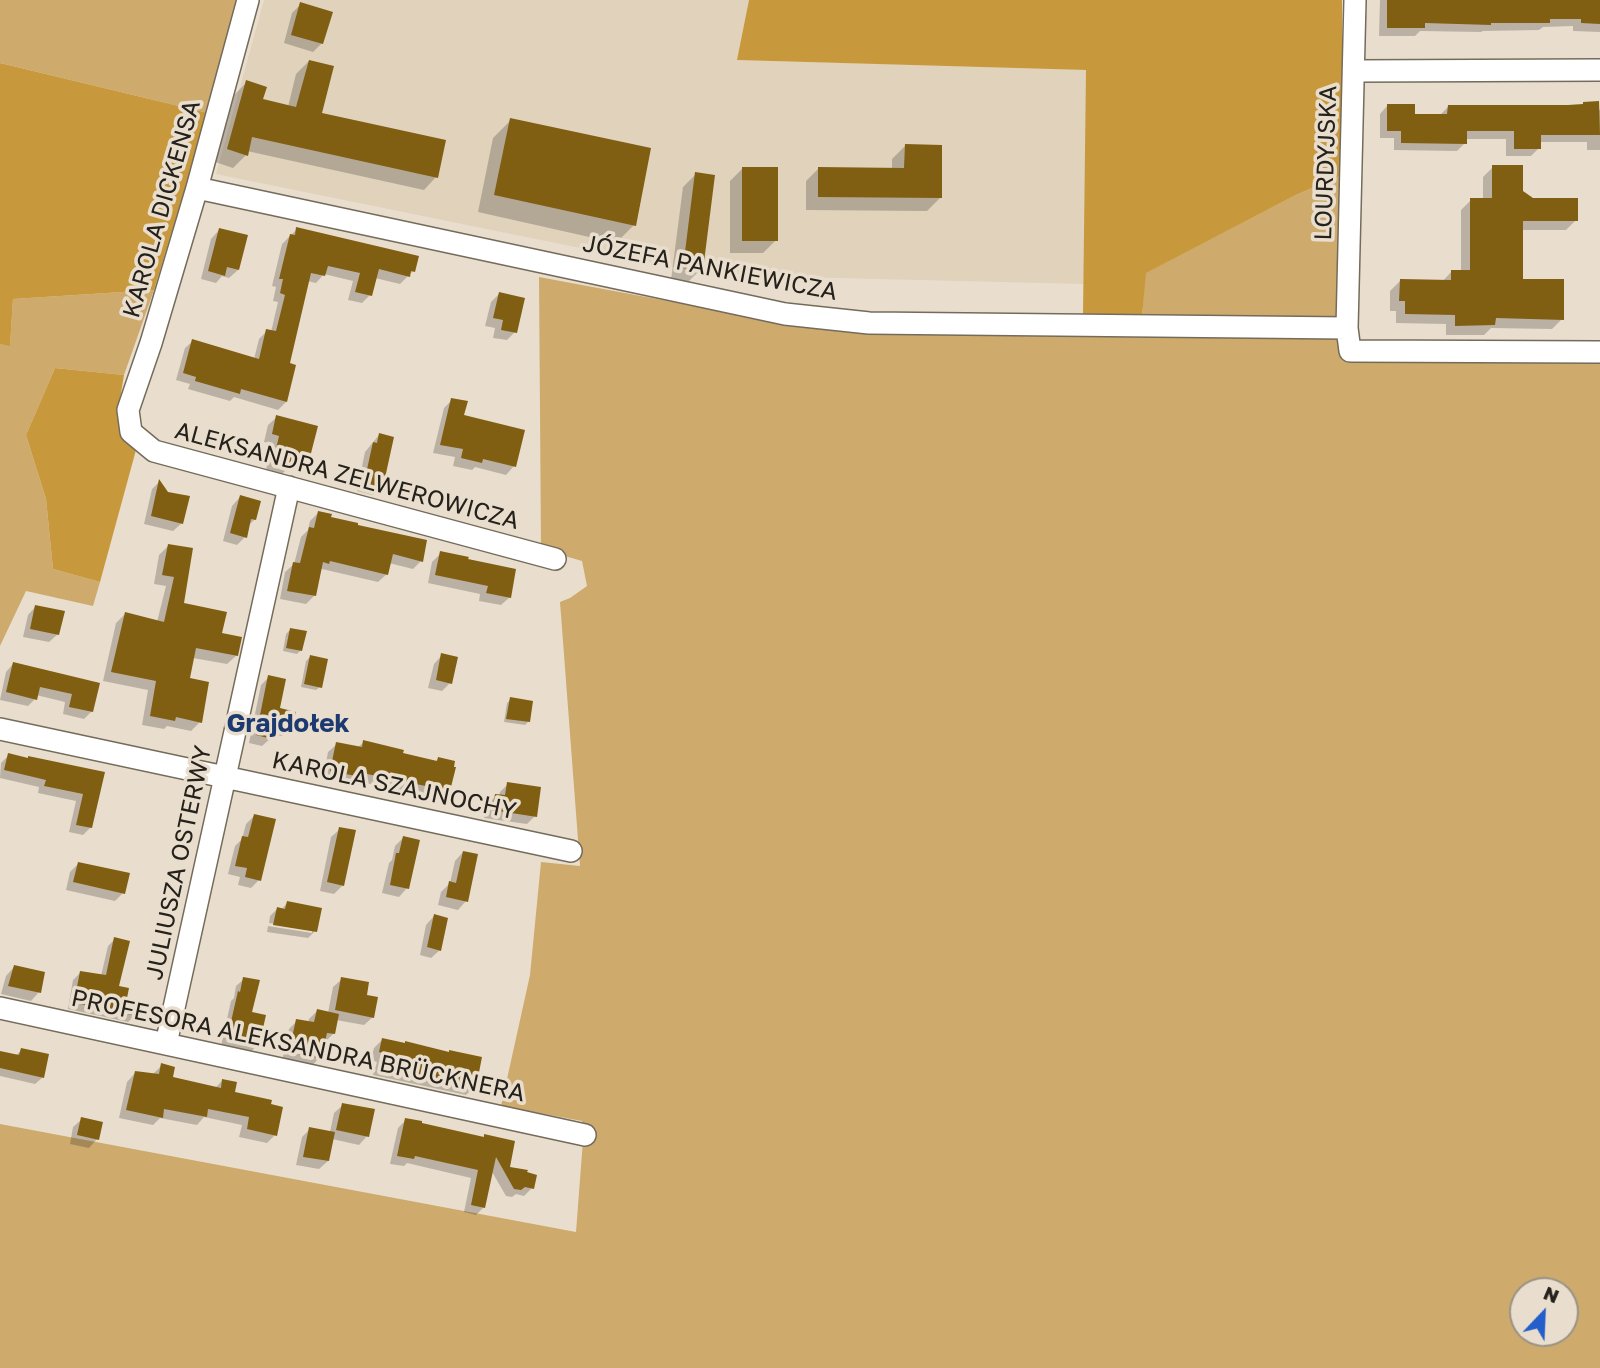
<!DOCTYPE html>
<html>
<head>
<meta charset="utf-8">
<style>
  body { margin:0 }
  #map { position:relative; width:1600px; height:1368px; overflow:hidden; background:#e9decd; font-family:"Golos Text",sans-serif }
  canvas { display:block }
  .north { position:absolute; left:1509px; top:1277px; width:70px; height:70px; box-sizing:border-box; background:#e9decd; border:2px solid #9b9286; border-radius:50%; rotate:23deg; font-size:19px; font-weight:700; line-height:28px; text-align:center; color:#25211b }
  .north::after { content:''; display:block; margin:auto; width:24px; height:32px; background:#235eca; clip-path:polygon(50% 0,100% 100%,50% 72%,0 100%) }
</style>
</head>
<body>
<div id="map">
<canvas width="1600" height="1368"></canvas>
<div class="north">N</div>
</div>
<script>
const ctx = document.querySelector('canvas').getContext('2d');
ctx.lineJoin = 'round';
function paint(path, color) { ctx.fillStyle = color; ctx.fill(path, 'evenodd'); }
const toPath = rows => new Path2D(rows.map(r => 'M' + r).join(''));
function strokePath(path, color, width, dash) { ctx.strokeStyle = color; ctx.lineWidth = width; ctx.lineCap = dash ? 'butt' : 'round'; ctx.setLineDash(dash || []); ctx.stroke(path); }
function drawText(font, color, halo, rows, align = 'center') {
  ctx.font = font + ' "Golos Text",sans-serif'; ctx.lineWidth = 7; ctx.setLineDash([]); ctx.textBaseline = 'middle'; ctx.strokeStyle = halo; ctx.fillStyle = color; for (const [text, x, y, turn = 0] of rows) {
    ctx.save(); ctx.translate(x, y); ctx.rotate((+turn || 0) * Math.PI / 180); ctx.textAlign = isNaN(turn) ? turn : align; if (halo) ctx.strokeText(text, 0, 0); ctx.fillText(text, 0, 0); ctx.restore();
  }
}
paint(toPath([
  [264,0,749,0,738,60,1087,70,1084,284,713,275,216,174]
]), '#e0d2bb');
paint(toPath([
  [0,0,239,0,208,113,0,63],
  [1342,175,1338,348,1340,357,1600,359,1600,1368,0,1368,0,1124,576,1232,583,1140,582,1121,501,1106,530,975,541,862,580,866,560,602,570,598,587,586,582,561,541,549,539,277,759,318,840,331,1141,334,1145,273,1296,195],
  [1523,1291,1565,1291,1565,1333,1523,1333],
  [154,290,124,375,55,368,26,435,46,499,53,569,100,582,93,606,26,591,0,646,0,344,10,345,13,299]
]), '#ceab6c');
paint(toPath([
  [749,0,1342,0,1342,175,1296,195,1146,273,1142,317,1083,314,1086,70,737,60],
  [0,63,208,113,154,290,13,299,10,346,0,344],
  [55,368,124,375,118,411,122,435,136,450,100,582,53,569,46,499,26,435]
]), '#c8993c');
paint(toPath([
  [1380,0,1600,0,1600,32,1573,31,1573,26,1543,27,1539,30,1483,31,1481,32,1420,31,1415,36,1379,36],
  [301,4,322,43,313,52,284,43,292,13],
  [309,61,319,115,436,177,424,190,247,151,246,155,233,168,215,162,234,95,247,82,261,100,288,107,296,74],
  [1584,103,1600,110,1600,150,1587,150,1587,142,1539,142,1539,148,1531,156,1506,156,1506,139,1465,139,1465,143,1457,151,1394,150,1394,138,1380,138,1380,114,1388,105,1413,116,1439,116,1448,107,1581,106],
  [511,120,634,225,616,243,478,212,493,138],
  [905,146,940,198,927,211,806,210,806,181,819,168,892,169,892,159],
  [1493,167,1532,200,1576,220,1566,230,1521,230,1522,280,1562,319,1552,329,1491,328,1484,335,1446,335,1446,324,1396,323,1396,311,1390,311,1390,291,1400,281,1442,282,1451,272,1461,272,1461,210,1471,200,1483,200,1483,177],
  [743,168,776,240,763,253,730,253,730,181],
  [696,174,701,269,688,282,671,280,683,187],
  [297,229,413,271,400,284,375,278,370,295,362,303,348,300,353,281,324,274,316,283,307,281,288,365,286,402,278,410,234,397,230,401,188,389,190,384,176,380,185,348,193,341,254,359,259,339,267,331,271,332,278,302,273,301,276,287,272,286,282,244],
  [219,230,238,270,229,278,222,276,216,283,201,279,211,239],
  [499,294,515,332,507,340,493,338,495,328,485,326,491,302],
  [452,400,462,417,514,466,506,475,475,467,472,470,453,466,455,457,433,453,444,408],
  [277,417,309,457,300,465,291,463,290,466,282,474,266,470,272,444,264,442,268,425],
  [379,435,381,486,373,495,357,491,365,452],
  [159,482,167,493,182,523,173,531,144,524,152,489],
  [240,497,255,519,248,526,245,537,237,545,223,541,232,506],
  [319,512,329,519,421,561,413,569,389,563,387,574,378,582,322,569,319,571,314,596,306,604,280,599,285,572,294,564,301,537,308,530,310,521],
  [169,545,182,604,220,634,237,655,227,664,193,658,188,680,200,722,191,731,167,726,164,729,142,725,148,690,103,681,116,623,125,614,157,622,166,586,154,584,159,555],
  [441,553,510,597,501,605,479,601,480,594,428,583,432,562],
  [36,606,58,634,49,642,23,637,28,615],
  [290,630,301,650,297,654,283,651,286,634],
  [442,655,450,683,442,691,428,688,434,664],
  [310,657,320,687,316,690,301,687,306,661],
  [13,664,97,684,92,711,84,719,63,714,65,702,36,695,35,699,28,706,0,700,6,672],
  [269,677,278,710,290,728,282,736,272,734,271,738,262,746,249,743,261,685],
  [511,699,528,722,525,725,504,722,507,703],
  [364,742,401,755,435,762,438,759,449,790,440,798,360,782,356,786,323,779,328,752,337,744,357,748],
  [9,755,103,773,91,827,83,835,69,832,76,801,38,793,39,787,0,778,1,763],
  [508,784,535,816,527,824,484,818,487,804,496,796,499,796,500,792],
  [254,816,259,880,251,888,238,885,240,877,228,874,235,846,242,839,246,824],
  [340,829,342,886,334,894,320,891,331,837],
  [403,838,407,888,399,897,382,893,389,863,392,860,395,846],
  [463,852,466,901,458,910,438,905,441,892,450,883,455,861],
  [78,864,123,893,115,901,66,890,70,872],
  [287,903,315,931,308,938,267,932,268,926,312,933,312,929,269,923,270,916,277,909,281,910],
  [434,916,440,950,431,958,420,955,426,925],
  [115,939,117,988,135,1015,128,1022,68,1009,73,980,80,973,101,976,108,946],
  [14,967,39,992,31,1001,1,994,6,976],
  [244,979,257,1045,250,1053,221,1046,231,1001,234,998,236,986],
  [342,979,365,996,373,1017,364,1025,336,1020,334,1033,325,1042,323,1041,319,1058,311,1067,282,1061,289,1029,297,1021,308,1023,309,1019,317,1011,328,1013,333,987],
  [382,1040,474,1087,466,1095,373,1075,377,1062,371,1060,374,1048],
  [22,1050,42,1078,35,1084,0,1076,0,1053,15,1056],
  [162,1065,171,1078,215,1088,223,1080,233,1093,275,1135,267,1143,239,1137,242,1125,204,1117,197,1125,160,1118,153,1125,119,1118,127,1082,135,1073,153,1074],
  [343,1105,367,1136,359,1145,332,1139,328,1161,319,1169,296,1165,302,1137,310,1129,330,1132,334,1113],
  [82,1119,97,1139,89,1148,70,1144,73,1127],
  [406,1120,420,1124,482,1139,484,1136,508,1168,532,1188,524,1196,516,1194,512,1197,506,1196,491,1170,484,1207,476,1215,464,1212,471,1178,407,1163,404,1166,390,1164,398,1128]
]), '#0003');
paint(toPath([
  [1387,0,1600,0,1600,24,1581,23,1581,19,1550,19,1550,23,1491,23,1491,25,1425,23,1425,28,1387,28],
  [300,2,333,12,323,44,291,35],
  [309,60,334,66,322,113,446,140,438,178,252,137,248,156,227,149,246,80,267,87,263,99,296,107],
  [1599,101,1600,135,1541,135,1541,149,1514,149,1514,131,1467,131,1467,144,1401,143,1401,131,1387,131,1387,104,1415,104,1415,114,1447,114,1448,105,1568,105,1583,104,1583,102],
  [510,118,651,148,636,226,494,195],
  [905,144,942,145,942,198,818,197,818,167,904,168],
  [1492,165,1523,165,1523,191,1533,198,1578,198,1578,221,1523,221,1523,279,1564,279,1564,320,1496,318,1495,325,1455,326,1455,315,1405,314,1405,301,1399,301,1400,279,1451,280,1451,270,1470,270,1470,198,1492,198],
  [742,167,778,167,778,241,742,241],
  [695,172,715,175,703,270,683,268],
  [296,227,419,256,415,272,411,271,410,277,379,269,372,296,355,292,360,273,328,266,325,276,311,273,290,363,296,365,287,402,241,389,240,394,195,381,196,377,183,373,192,339,259,359,266,329,276,331,285,295,280,293,283,279,279,279,290,234,295,235],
  [219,228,248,235,239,270,227,267,225,276,208,271],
  [499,292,525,298,517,333,501,330,503,320,493,318],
  [451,398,468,401,464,415,525,430,516,467,483,459,482,463,461,458,463,449,440,445],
  [276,415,318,426,310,457,295,454,292,467,273,462,279,436,272,434],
  [379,433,394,437,383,487,364,483,373,442,377,443],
  [159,479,168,492,190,496,183,524,151,516],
  [240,495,261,501,256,520,251,519,247,538,230,533],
  [318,511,332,514,331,517,358,523,358,525,427,540,423,562,393,554,388,575,330,561,329,564,323,562,316,596,287,591,293,562,300,563,309,527,314,528],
  [168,544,193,548,184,603,227,612,222,633,242,637,238,656,196,648,190,678,209,682,202,723,176,717,175,721,150,716,156,681,111,672,125,612,164,622,174,577,162,575],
  [440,551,469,557,468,559,516,569,511,598,486,593,488,586,435,575],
  [35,605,65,611,59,635,30,629],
  [290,628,307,631,302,651,286,648],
  [441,653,458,657,452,684,436,680],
  [310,655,328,659,322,688,304,684],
  [13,662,100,683,93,712,69,707,72,694,40,687,37,700,6,692],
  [268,675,286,679,280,708,296,712,292,728,276,725,272,739,256,735],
  [510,697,533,701,530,722,506,719],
  [363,740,404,750,403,753,437,761,438,757,455,761,454,767,456,767,450,791,367,774,366,778,330,771,336,742,362,747],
  [8,753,28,758,28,756,105,772,92,828,76,825,83,794,44,786,46,780,4,770],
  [507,782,541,787,537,817,492,810,495,794,505,795],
  [254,814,276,819,261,881,245,877,247,868,235,866,242,836,248,837],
  [339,827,356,830,344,886,327,882],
  [403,836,420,840,409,889,390,885,396,853,399,853],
  [463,851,478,854,468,902,446,897,449,881,456,883],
  [78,862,130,873,125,894,73,882],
  [287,901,322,908,317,932,273,925,277,907,285,909],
  [434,914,448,918,441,951,427,947],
  [114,937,130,941,119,986,129,988,127,998,140,1001,137,1016,74,1003,80,971,106,975],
  [14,965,45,972,41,993,8,986],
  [243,977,260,980,252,1012,266,1015,259,1046,227,1039,238,991,240,992],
  [341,977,369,982,367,995,378,997,374,1018,335,1010],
  [317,1009,339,1014,335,1034,327,1033,321,1059,289,1052,296,1019,314,1022],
  [382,1038,405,1043,405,1041,449,1052,449,1050,482,1057,476,1088,380,1067,384,1054,379,1052],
  [21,1048,49,1054,44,1078,0,1068,0,1051,19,1055],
  [161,1063,175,1067,173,1077,221,1088,222,1079,237,1082,235,1092,272,1100,271,1104,283,1107,277,1136,247,1129,249,1117,208,1109,207,1117,164,1109,163,1118,126,1110,135,1071,159,1074],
  [342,1103,375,1109,369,1137,336,1130],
  [81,1117,103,1122,99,1140,77,1135],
  [405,1118,422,1121,422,1123,484,1137,484,1134,515,1141,510,1167,528,1170,527,1172,537,1175,534,1189,525,1187,521,1190,514,1189,496,1157,485,1208,471,1205,478,1170,415,1156,414,1159,397,1156],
  [309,1127,335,1132,329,1161,303,1157]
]), '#805e12');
const minor = toPath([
  [248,0,197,188,151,343,128,410,131,432,154,451,555,559],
  [1355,0,1347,328,1350,351,1600,352],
  [1355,71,1600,70],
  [197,188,785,314,869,323,1347,328],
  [0,729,571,851],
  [0,1008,585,1135],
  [166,1044,289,487]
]);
strokePath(minor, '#746b5b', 24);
strokePath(minor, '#fff', 21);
drawText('24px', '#25211b', '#e9decd', [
  ["LOURDYJSKA",1326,163,-88],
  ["KAROLA DICKENSA",162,209,-74],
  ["JÓZEFA PANKIEWICZA",710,268,11],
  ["ALEKSANDRA ZELWEROWICZA",347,476,15],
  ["KAROLA SZAJNOCHY",394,786,12],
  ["JULIUSZA OSTERWY",179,863,-78],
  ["PROFESORA ALEKSANDRA BRÜCKNERA",298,1046,12]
]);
drawText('bold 26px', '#1d3a70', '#e9decd', [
  ["Grajdołek",288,724]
]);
</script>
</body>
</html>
